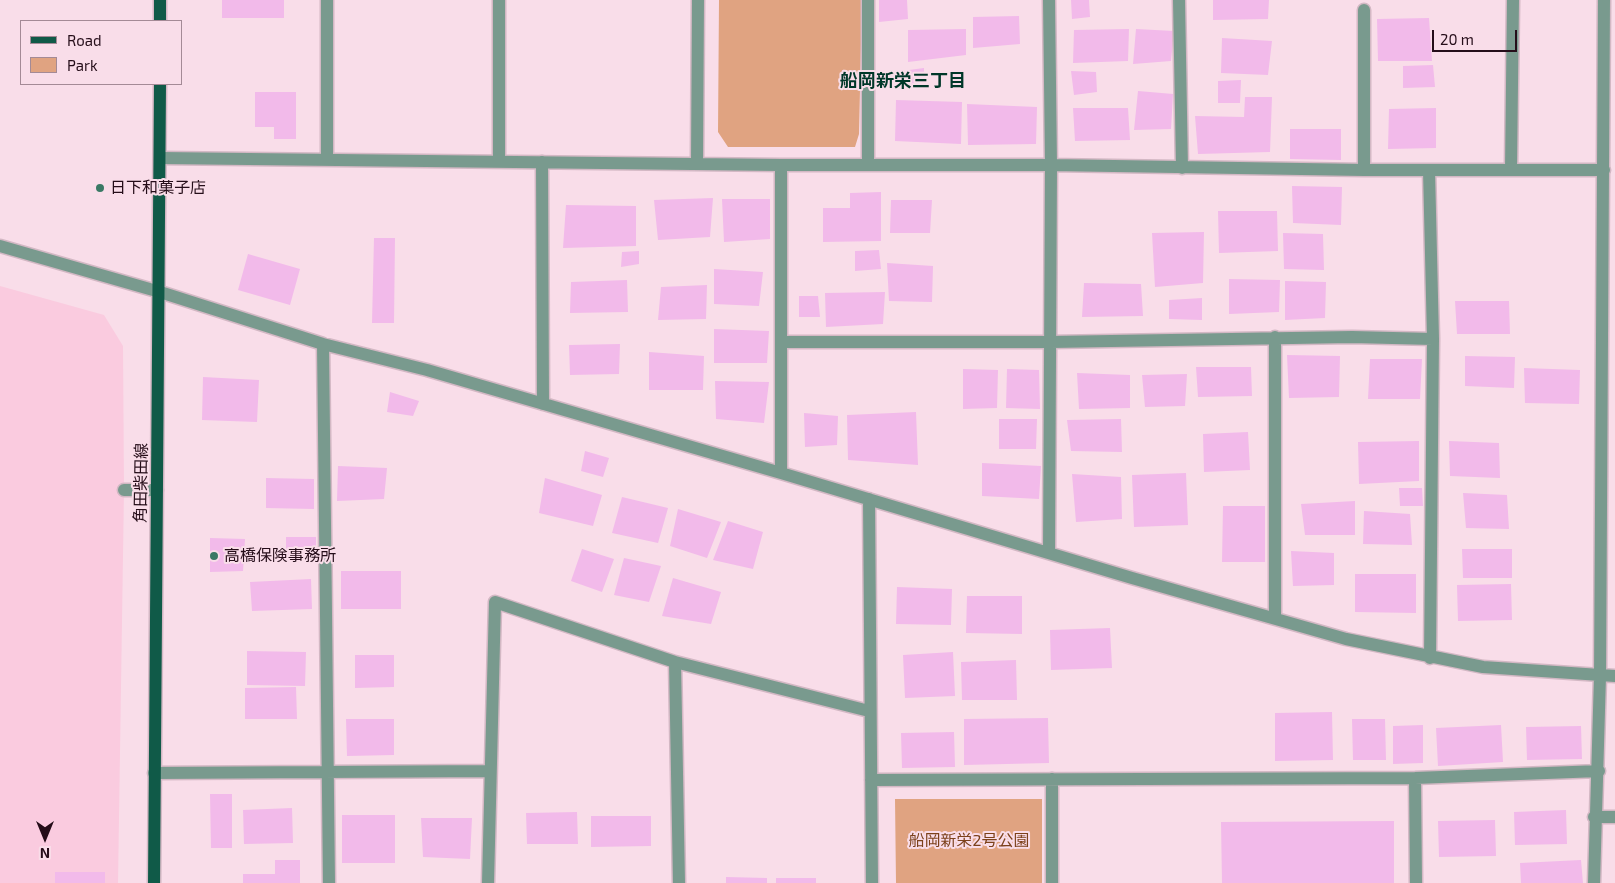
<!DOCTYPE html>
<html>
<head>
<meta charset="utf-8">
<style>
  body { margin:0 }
  #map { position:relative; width:1615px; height:883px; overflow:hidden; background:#f9dde9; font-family:"Exo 2",sans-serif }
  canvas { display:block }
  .legend { position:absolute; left:20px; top:20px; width:162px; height:65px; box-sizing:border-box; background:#f9dde9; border:1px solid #a48a96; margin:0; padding:6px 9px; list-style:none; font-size:15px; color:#250d19 }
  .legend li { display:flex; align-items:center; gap:10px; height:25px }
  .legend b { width:25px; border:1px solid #a48a96 }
  .north { position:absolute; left:20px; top:813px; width:50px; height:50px; -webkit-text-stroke:4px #f9dde9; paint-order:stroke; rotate:180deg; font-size:14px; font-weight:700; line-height:20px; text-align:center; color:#250d19 }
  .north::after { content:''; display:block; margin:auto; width:18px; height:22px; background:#250d19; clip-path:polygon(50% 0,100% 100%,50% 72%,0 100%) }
  .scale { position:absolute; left:1432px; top:30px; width:85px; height:22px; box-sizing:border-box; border:2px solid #250d19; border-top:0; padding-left:6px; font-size:15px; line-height:18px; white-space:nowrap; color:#250d19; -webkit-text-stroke:4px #f9dde9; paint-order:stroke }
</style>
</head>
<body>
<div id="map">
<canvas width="1615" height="883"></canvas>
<ul class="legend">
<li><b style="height:6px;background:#105a48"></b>Road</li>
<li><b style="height:14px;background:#e0a381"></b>Park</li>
</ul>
<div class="north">N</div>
<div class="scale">20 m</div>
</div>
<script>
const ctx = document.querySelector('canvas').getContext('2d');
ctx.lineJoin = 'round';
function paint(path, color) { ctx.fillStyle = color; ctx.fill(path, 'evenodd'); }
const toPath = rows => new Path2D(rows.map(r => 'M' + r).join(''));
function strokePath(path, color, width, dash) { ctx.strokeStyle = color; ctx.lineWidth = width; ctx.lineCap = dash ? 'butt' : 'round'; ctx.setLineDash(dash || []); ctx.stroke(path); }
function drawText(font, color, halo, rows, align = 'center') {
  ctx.font = font + ' "Exo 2","Noto Sans JP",sans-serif'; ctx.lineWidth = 4; ctx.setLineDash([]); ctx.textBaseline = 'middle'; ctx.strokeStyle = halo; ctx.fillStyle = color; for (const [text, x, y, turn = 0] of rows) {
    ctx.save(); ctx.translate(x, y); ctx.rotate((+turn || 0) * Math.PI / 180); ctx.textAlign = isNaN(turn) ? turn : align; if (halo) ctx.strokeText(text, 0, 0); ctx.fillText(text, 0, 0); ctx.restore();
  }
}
paint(toPath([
  [0,286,104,315,123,346,124,490,118,883,0,883]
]), '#facbdf');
paint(toPath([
  [719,0,862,0,859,134,855,147,728,147,718,132],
  [895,799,1042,799,1042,883,896,883]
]), '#e0a381');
paint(toPath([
  [222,0,284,0,284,18,222,18],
  [879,0,907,0,908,19,879,22],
  [1071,0,1089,0,1090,17,1072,19],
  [1213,0,1269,0,1268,19,1213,20],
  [1019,16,1020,44,973,48,973,17],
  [1429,18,1432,61,1378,61,1377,19],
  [966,29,966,55,908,62,908,30],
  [1129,29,1128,61,1073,63,1074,30],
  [1136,29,1174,31,1171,61,1133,64],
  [1222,38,1272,41,1268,75,1221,73],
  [1433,65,1435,87,1403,88,1403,66],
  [924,68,924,89,911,88,909,70],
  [1071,71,1096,72,1097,92,1074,95],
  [1241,80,1240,103,1218,103,1218,81],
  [1138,91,1173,94,1171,129,1134,130],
  [255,92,296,92,296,139,274,139,274,127,255,127],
  [1245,97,1272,97,1270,152,1198,154,1195,116,1244,117],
  [896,100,962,102,961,144,895,141],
  [967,104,1037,107,1036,144,968,145],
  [1073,108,1128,108,1130,140,1075,141],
  [1436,108,1436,148,1388,149,1389,109],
  [1290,129,1341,129,1341,160,1290,159],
  [1292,186,1342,187,1341,225,1293,223],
  [881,192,881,241,823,242,823,208,850,208,850,193],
  [713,198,710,237,658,240,654,200],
  [722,199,770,199,770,239,724,242],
  [891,200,932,200,930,233,890,233],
  [566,205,636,206,636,246,563,248],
  [1218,211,1277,211,1278,251,1219,253],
  [1204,232,1203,283,1155,287,1152,233],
  [1283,233,1323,234,1324,270,1284,269],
  [374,238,395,238,394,323,372,323],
  [879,250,881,269,855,271,855,251],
  [639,251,639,264,621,267,622,252],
  [248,254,300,269,290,305,238,290],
  [887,263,933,266,932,302,889,301],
  [714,269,763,272,759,306,714,304],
  [1229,279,1280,280,1279,312,1229,314],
  [627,280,628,312,570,313,571,282],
  [1285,281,1326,282,1325,318,1285,320],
  [1084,283,1141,284,1143,316,1082,317],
  [707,285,706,319,658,320,661,287],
  [885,292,883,324,826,327,825,293],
  [799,296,818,296,820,317,799,317],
  [1202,298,1202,320,1169,319,1169,300],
  [1455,301,1509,301,1510,334,1457,334],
  [714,329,769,331,767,363,714,363],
  [620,344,619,374,570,375,569,345],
  [649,352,704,356,703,390,649,390],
  [1287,355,1340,356,1339,397,1289,398],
  [1465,356,1515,357,1514,388,1465,386],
  [1370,359,1422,359,1420,399,1368,399],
  [1196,367,1251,367,1252,396,1198,397],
  [1524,368,1580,370,1579,404,1525,403],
  [963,369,998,370,997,408,963,409],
  [1007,369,1039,370,1040,409,1006,408],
  [1077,373,1130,375,1130,408,1079,409],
  [1187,374,1185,406,1145,407,1142,375],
  [203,377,259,380,257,422,202,420],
  [715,381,769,382,764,423,716,419],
  [390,392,419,401,413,416,387,412],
  [916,412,918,465,848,460,847,415],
  [804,413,838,416,837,445,805,447],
  [999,419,1037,419,1036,449,999,449],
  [1121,419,1122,452,1071,451,1067,420],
  [1248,432,1250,470,1204,472,1203,434],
  [1419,441,1419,481,1359,484,1358,442],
  [1449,441,1499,443,1500,478,1450,476],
  [585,451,609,458,603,477,581,471],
  [982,463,1041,466,1039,499,982,496],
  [338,466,387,468,384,499,337,501],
  [1186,473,1188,525,1134,527,1132,475],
  [1072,474,1121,477,1122,519,1076,522],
  [266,478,314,479,314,509,266,508],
  [545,478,602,495,593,526,539,513],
  [1399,488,1422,488,1423,506,1400,506],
  [1463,493,1507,495,1509,529,1466,528],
  [622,497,668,508,658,543,612,533],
  [1355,501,1355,535,1305,535,1301,504],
  [1223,506,1265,506,1265,562,1222,562],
  [678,509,721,522,707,558,670,546],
  [1364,511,1410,514,1412,545,1363,544],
  [728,521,763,532,753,569,713,560],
  [286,537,316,537,316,557,286,557],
  [210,538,245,539,243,571,210,572],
  [582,549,614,559,602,592,571,581],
  [1462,549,1512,549,1512,578,1463,578],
  [1291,551,1334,553,1334,585,1293,586],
  [624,558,661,566,649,602,614,595],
  [341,571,401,571,401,609,341,609],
  [1355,574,1416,574,1416,613,1355,612],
  [673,578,721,592,711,624,662,616],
  [311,579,312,609,252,611,250,582],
  [1511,584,1512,620,1458,621,1457,585],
  [897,587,952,589,951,625,896,624],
  [967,596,1022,596,1022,634,966,633],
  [1110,628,1112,668,1051,670,1050,630],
  [247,651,306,652,305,686,247,685],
  [953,652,955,696,905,698,903,655],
  [355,655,394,655,394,687,355,688],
  [1016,660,1017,700,962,700,961,662],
  [296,687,297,719,245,719,245,688],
  [1332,712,1333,760,1275,761,1275,713],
  [1048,718,1049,763,964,765,964,719],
  [346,719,394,719,394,755,347,756],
  [1352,719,1385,719,1386,760,1353,760],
  [1423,725,1423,763,1393,764,1393,726],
  [1501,725,1503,762,1438,766,1436,728],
  [1581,726,1582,759,1527,760,1526,727],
  [954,732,955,767,902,768,901,733],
  [210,794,232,794,232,848,211,848],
  [292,808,293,843,244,844,243,810],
  [1566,810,1567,844,1515,845,1514,812],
  [577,812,578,844,527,844,526,813],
  [342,815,395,815,395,863,342,863],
  [591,816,651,816,651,846,591,847],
  [421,818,472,818,470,859,423,857],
  [1495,820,1496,856,1439,857,1438,821],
  [1394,821,1394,883,1222,883,1221,822],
  [275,860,300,860,300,883,243,883,243,874,275,874],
  [1581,860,1583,883,1521,883,1520,863],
  [55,872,105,872,105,883,55,883],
  [726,877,767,878,767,883,726,883],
  [776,878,816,878,816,883,776,883]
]), '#f2baea');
const minor = toPath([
  [327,0,327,160],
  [499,0,499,162],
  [868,0,868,164],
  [1049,0,1051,165,1049,553],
  [1179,0,1182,168],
  [160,158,781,165,1051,165,1364,170,1604,170],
  [542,162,543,404],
  [697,164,698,0],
  [781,165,781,473],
  [1511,169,1513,0],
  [1364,170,1364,10],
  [1429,170,1433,339,1430,658],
  [0,246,160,292,323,344,427,370,781,473,1132,578,1346,639,1483,667,1615,676],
  [1275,337,1275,618],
  [781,342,1051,342,1352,337,1433,339],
  [323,344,329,883],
  [124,490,157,490],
  [869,499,872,883],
  [675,662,679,883],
  [154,773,490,771],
  [1415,778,1416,883],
  [871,780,1415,778,1599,771],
  [1594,817,1615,817],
  [488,883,495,602,675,662,869,711],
  [1052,883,1052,779],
  [1594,883,1600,676,1604,0]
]);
const major = toPath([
  [160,0,160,21],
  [154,883,160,84]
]);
strokePath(minor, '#d3b8c4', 15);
strokePath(major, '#d3b8c4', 15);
strokePath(minor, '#799a8e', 12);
strokePath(major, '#105a48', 12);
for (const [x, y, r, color] of [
  [100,188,5,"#3a7965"],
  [214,556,5,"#3a7965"]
]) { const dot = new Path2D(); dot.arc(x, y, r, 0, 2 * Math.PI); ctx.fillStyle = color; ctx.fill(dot); strokePath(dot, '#f9dde9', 2); }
drawText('16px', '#250d19', '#f9dde9', [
  ["日下和菓子店",110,188],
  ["高橋保険事務所",224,556]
], 'left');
drawText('16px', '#250d19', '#f9dde9', [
  ["角田柴田線",141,483,-89]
]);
drawText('16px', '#7c411b', '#f9dde9', [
  ["船岡新栄2号公園",969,841]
]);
drawText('bold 18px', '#003729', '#f9dde9', [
  ["船岡新栄三丁目",903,81]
]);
</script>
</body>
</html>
